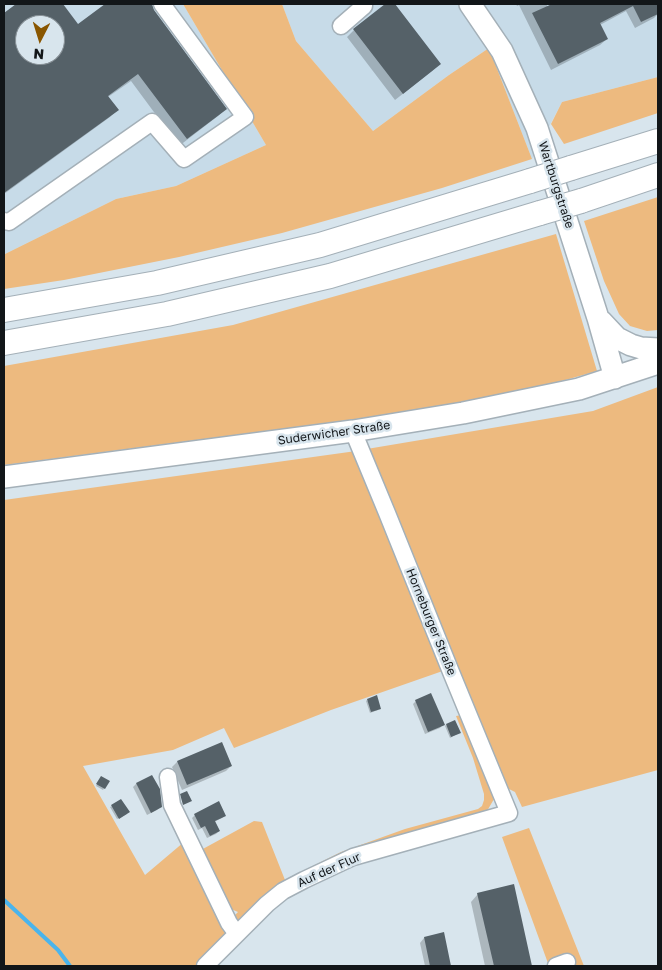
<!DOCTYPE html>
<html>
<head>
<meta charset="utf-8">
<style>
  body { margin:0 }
  #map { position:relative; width:662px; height:970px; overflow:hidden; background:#d8e5ed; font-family:"Golos Text",sans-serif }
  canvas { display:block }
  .frame { position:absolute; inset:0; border:5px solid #121619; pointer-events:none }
  .north { position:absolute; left:15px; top:15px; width:50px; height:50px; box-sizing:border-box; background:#d8e5ed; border:1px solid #899298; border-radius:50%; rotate:185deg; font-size:14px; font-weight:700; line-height:20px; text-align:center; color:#121619 }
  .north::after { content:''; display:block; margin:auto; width:18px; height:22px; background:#895600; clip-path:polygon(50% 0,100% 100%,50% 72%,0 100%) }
</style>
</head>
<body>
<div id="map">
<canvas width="662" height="970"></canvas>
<div class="frame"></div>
<div class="north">N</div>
</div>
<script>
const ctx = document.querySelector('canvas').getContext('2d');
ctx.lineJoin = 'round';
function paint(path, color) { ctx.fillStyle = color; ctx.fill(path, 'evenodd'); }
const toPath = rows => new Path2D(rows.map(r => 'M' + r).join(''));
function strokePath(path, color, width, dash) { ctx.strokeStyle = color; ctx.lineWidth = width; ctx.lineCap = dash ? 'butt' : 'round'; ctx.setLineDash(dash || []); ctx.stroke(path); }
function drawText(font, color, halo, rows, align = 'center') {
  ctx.font = font + ' "Golos Text",sans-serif'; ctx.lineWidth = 5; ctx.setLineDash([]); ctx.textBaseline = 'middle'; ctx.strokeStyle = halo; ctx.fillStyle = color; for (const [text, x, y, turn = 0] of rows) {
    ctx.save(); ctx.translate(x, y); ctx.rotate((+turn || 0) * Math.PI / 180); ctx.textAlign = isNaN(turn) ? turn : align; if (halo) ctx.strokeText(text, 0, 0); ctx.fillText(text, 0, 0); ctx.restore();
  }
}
paint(toPath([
  [4,4,183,4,266,145,176,186,116,199,5,254,4,253],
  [25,25,55,25,55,55,25,55],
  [282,4,658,4,658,77,562,102,532,159,489,48,449,75,373,131,296,41]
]), '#c7dbe8');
paint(toPath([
  [183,4,282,4,296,41,373,131,449,75,489,48,532,159,442,188,282,233,179,257,64,280,4,289,4,253,5,254,116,199,176,186,266,145],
  [658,77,658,113,564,144,551,124,562,102],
  [658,197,658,330,647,331,630,326,619,314,604,281,584,221],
  [556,234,597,371,506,397,328,423,4,465,4,366,233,325],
  [658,387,658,770,522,807,515,792,507,788,457,666,331,710,234,748,224,728,173,750,83,766,145,875,184,842,228,934,198,966,4,966,4,500,349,452,593,411],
  [462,715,494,795,494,799,487,811,384,844,241,922,231,919,238,912,231,909,201,850,254,821,262,822,285,880,341,852,405,829,478,809,482,806,484,800,484,794,473,758,456,716],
  [529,828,584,966,549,966,502,837]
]), '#edba7f');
paint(toPath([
  [18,4,61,4,78,26,107,4,150,4,153,10,225,109,218,116,179,146,131,81,108,97,117,109,110,117,4,194,4,15],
  [25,25,55,25,55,55,25,55],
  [387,4,394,4,439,64,432,71,395,100,347,37,354,30],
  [516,4,546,4,548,7,555,4,656,4,658,8,658,14,654,18,635,28,626,11,600,25,607,39,600,45,551,70,519,5,517,6],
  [367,700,378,710,370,713,366,701],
  [416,701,443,724,440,728,425,734,413,704],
  [446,725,459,733,450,738,445,726],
  [177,762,231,766,226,771,182,790,172,767],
  [152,776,161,806,157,810,147,815,133,787,136,784],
  [100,779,108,782,103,790,96,786],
  [112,806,127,814,117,819,110,807],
  [195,815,225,815,222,818,214,822,219,831,216,834,207,838,202,828,198,830,192,818],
  [513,886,531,966,485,966,471,902,478,894],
  [443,933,450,966,425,966,420,943,424,938]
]), '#0003');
strokePath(toPath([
  [4,900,58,950,70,966]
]), '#4ab4ec', 4);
paint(toPath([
  [16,4,63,4,78,24,105,4,152,4,154,10,227,109,187,139,138,74,108,96,119,110,4,193,4,13],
  [25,25,55,25,55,55,25,55],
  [385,4,395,4,441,64,403,94,353,29],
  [552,4,658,4,658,14,641,22,633,6,600,23,608,39,558,64,532,13],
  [431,693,445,725,428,732,415,700],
  [377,695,381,709,371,712,367,699],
  [455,720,461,733,451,737,446,724],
  [222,742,232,766,187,785,177,761],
  [152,775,160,789,162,807,151,813,136,783],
  [101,776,110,781,105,789,96,784],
  [187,791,192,801,183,805,180,794],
  [121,799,130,812,119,819,111,805],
  [219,801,226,816,215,821,220,831,210,836,205,826,201,828,194,814],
  [514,884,532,966,494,966,477,893],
  [444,932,451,966,430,966,424,937]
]), '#556168');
const minor = toPath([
  [341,26,364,6,364,4],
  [4,221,9,222,152,122,184,159,245,117,162,4],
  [168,777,172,805,229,923,237,934],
  [205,966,267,904,283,891,304,880,353,857,509,813,451,672,387,513,353,431],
  [556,966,567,962]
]);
const major = toPath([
  [470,4,502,51,537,128,598,318,615,378],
  [601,321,617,338,631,345,641,348,658,349],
  [4,477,353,431,463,413,579,389,658,363]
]);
const highway = toPath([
  [571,168,658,141],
  [581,201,658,175],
  [4,310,157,283,320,245,530,181],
  [4,343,167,314,330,276,540,213]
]);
strokePath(minor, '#a4b0b8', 19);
strokePath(major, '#a4b0b8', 24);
strokePath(highway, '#a4b0b8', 26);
strokePath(minor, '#fff', 16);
strokePath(major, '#fff', 21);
strokePath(highway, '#fff', 24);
const highwayBridge = toPath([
  [530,181,571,168],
  [540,213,581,201]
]);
strokePath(highwayBridge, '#a4b0b8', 26, []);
strokePath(highwayBridge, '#fff', 24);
drawText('12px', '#121619', '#d8e5ed', [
  ["Wartburgstraße",556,185,72],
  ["Suderwicher Straße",334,433,-8],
  ["Horneburger Straße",431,622,68],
  ["Auf der Flur",329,870,-24]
]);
</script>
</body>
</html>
